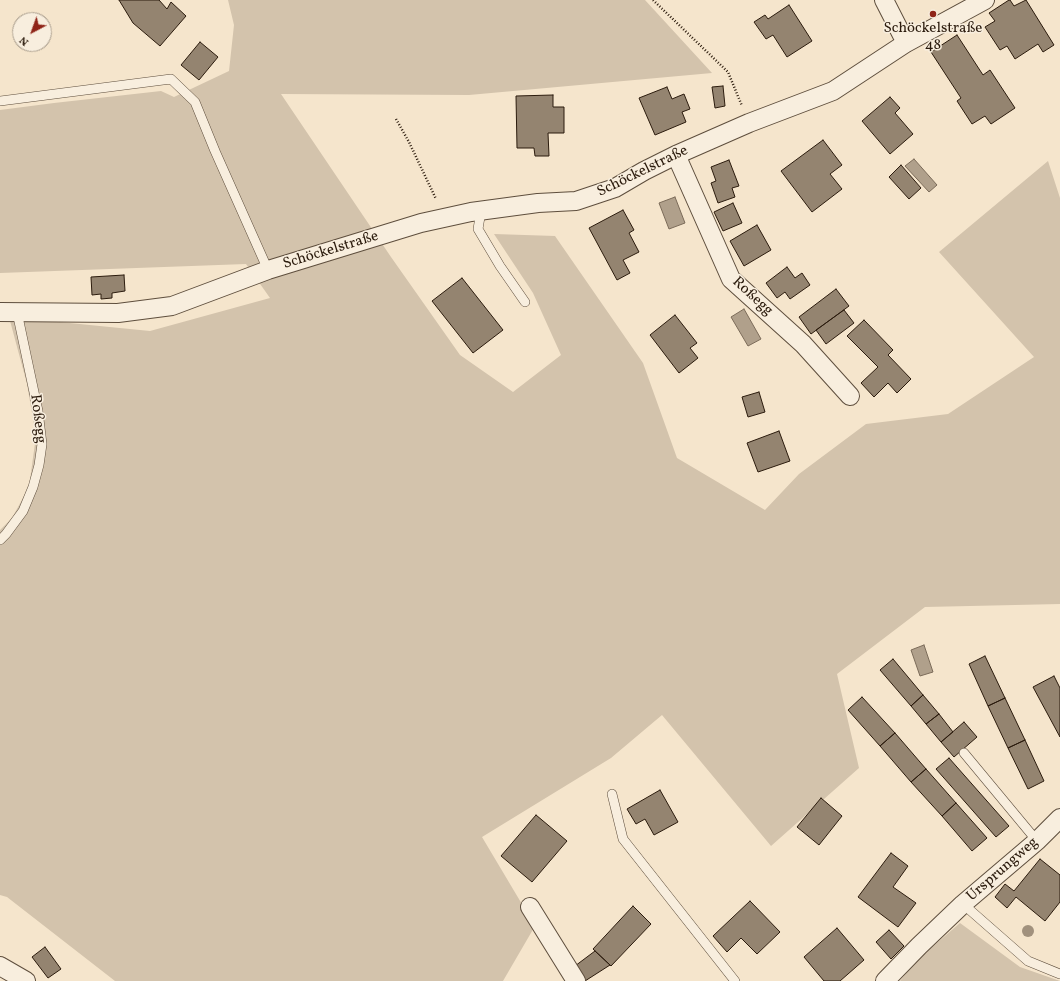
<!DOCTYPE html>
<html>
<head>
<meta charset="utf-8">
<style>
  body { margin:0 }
  #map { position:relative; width:1060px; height:981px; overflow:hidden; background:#f5e5cc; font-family:Vollkorn,serif }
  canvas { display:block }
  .north { position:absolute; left:12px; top:12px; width:40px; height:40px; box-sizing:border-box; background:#f8eede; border:1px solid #a69a8a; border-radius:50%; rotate:221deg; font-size:11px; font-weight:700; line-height:16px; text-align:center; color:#2b1b0d }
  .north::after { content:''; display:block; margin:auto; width:14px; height:18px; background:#8f2418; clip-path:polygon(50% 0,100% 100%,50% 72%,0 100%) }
</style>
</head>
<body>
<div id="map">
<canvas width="1060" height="981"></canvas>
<div class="north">N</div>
</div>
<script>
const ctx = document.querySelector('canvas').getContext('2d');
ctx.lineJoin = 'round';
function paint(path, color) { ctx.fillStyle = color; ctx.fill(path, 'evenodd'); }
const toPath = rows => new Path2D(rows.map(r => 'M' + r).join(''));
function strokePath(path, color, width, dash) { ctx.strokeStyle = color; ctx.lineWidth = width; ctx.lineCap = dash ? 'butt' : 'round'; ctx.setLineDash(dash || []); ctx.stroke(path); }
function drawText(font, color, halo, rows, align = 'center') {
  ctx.font = font + ' Vollkorn,serif'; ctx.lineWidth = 3; ctx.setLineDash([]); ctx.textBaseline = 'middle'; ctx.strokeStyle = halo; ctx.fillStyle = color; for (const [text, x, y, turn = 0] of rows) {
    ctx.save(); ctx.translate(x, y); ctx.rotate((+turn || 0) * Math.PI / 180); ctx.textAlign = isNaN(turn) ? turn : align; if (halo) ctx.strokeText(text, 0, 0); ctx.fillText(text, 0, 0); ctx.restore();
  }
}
paint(toPath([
  [228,0,645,0,712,73,469,95,281,94,391,257,460,355,513,392,561,355,533,293,494,234,555,236,643,363,677,458,765,510,799,474,866,424,948,414,1034,357,939,252,1048,161,1060,198,1060,604,925,607,837,674,859,768,771,846,662,715,611,758,482,837,535,926,503,981,115,981,7,897,0,895,0,530,12,518,29,487,36,436,27,384,9,317,150,331,270,298,246,264,0,273,0,110,54,103,161,91,174,97,229,71,234,25],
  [960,923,1020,967,1060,981,900,981,916,961]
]), '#d3c3ac');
const water = toPath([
  [914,159,937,185,929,192,905,166,914,159],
  [675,197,685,223,669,229,659,203,675,197],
  [744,309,761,339,748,346,731,317,744,309],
  [924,645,933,672,920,676,911,650,924,645]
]);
paint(water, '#b0a08b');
strokePath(water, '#7b6b59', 1);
const building = toPath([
  [119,0,159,0,167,9,171,2,186,16,160,46,133,23,119,0],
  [1009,0,1010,0,1014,6,1026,0,1054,45,1043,52,1038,44,1015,59,1007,46,1000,50,985,27,995,21,989,13,1009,0],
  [789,5,812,41,787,57,773,35,766,39,754,22,765,15,768,19,789,5],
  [957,35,983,75,990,70,1015,108,991,124,985,116,972,124,957,101,961,98,931,52,957,35],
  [200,42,218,57,199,80,181,65,200,42],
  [723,86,725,106,715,108,712,87,723,86],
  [667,87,672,99,684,94,690,109,682,112,686,122,655,135,639,98,667,87],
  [553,95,553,107,564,107,564,133,548,133,549,156,535,156,534,148,517,148,516,96,553,95],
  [890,97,900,108,895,113,913,134,890,154,862,121,890,97],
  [823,140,842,165,830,174,842,189,812,212,781,171,823,140],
  [729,160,739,186,732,188,735,197,718,203,711,183,716,181,711,167,729,160],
  [901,165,921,188,909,199,889,177,901,165],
  [733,203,742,223,723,231,714,212,733,203],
  [623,210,634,230,629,233,639,252,623,260,630,273,617,280,589,228,623,210],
  [757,225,771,250,744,266,730,241,757,225],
  [787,267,795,278,802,273,810,285,790,299,785,292,777,298,766,283,787,267],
  [124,275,125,291,112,293,112,298,101,299,101,294,92,295,91,277,124,275],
  [462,278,503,330,473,353,432,301,462,278],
  [836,289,849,306,811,334,799,317,836,289],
  [844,310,854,323,826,344,816,330,844,310],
  [675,315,697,343,690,348,698,358,679,373,650,335,675,315],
  [864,320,893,350,888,355,911,379,897,393,888,383,874,397,861,383,878,367,847,336,864,320],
  [759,392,765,412,748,417,742,397,759,392],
  [779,431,790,461,758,472,747,443,779,431],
  [985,656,1005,698,988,706,969,664,985,656],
  [893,659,923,695,911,706,880,670,893,659],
  [1054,676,1060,688,1060,737,1033,687,1054,676],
  [923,695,939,714,926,724,911,706,923,695],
  [862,697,895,733,880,746,848,710,862,697],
  [1005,698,1025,740,1008,748,988,706,1005,698],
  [939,714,953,732,941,742,926,724,939,714],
  [964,722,977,737,954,757,941,742,964,722],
  [895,733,926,769,911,782,880,746,895,733],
  [1025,740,1044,781,1028,789,1008,748,1025,740],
  [949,758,1009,826,996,837,936,769,949,758],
  [926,769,956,803,942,816,911,782,926,769],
  [660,790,678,822,654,835,645,819,636,824,627,809,660,790],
  [821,798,842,816,819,845,797,827,821,798],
  [956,803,987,838,972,851,942,816,956,803],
  [536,815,567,841,532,882,501,856,536,815],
  [891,853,908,866,893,887,916,903,898,927,858,897,891,853],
  [1040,859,1060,875,1060,902,1045,921,1016,897,1007,908,995,897,1005,884,1014,891,1040,859],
  [750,901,780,932,757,954,741,938,727,952,713,936,750,901],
  [633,906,651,924,611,966,593,949,633,906],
  [837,928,864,960,840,981,824,981,804,957,837,928],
  [889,930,904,946,891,959,876,942,889,930],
  [45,947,61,969,48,978,32,957,45,947],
  [595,951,610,965,585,981,575,966,595,951]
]);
paint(building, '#948470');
strokePath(building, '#2b1b0d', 1);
const service = toPath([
  [0,101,171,79,195,102,215,151,268,270],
  [481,211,478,229,500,266,525,302],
  [0,540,6,534,23,511,33,487,39,465,42,444,38,411,17,312],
  [964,753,1037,841],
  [612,794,623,839,735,981],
  [963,904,1028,961,1060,974]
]);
const minor = toPath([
  [884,0,906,43],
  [676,155,731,279,803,344,850,396],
  [0,312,118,313,172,306,268,270,421,223,471,212,538,203,576,201,615,188,644,171,676,155,749,123,833,91,906,43,985,0],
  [530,907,576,981],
  [0,966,26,981],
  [885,981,919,946,963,904,1037,841,1060,818]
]);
strokePath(service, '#5e4e3d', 10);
strokePath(minor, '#5e4e3d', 20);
strokePath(toPath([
  [653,0,728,72,742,106],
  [396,119,409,142,436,199]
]), '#2b1b0d', 2.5, [1, 2]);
strokePath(service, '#f8eede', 9);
strokePath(minor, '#f8eede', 18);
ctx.fillStyle = '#a1917d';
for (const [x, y] of [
  [1028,931]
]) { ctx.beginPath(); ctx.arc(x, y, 6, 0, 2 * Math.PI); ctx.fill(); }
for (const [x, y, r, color] of [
  [933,14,4,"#8f2418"]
]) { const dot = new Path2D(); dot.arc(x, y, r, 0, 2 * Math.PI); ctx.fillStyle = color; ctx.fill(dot); strokePath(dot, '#f8eede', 1.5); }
drawText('15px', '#2b1b0d', '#f8eede', [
  ["Schöckelstraße",933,29],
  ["48",933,46]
]);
drawText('15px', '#2b1b0d', '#f8eede', [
  ["Schöckelstraße",643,172,-26],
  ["Schöckelstraße",331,251,-17],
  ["Roßegg",752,297,43],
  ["Roßegg",37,419,83],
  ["Ursprungweg",1003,870,-41]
]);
</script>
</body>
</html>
